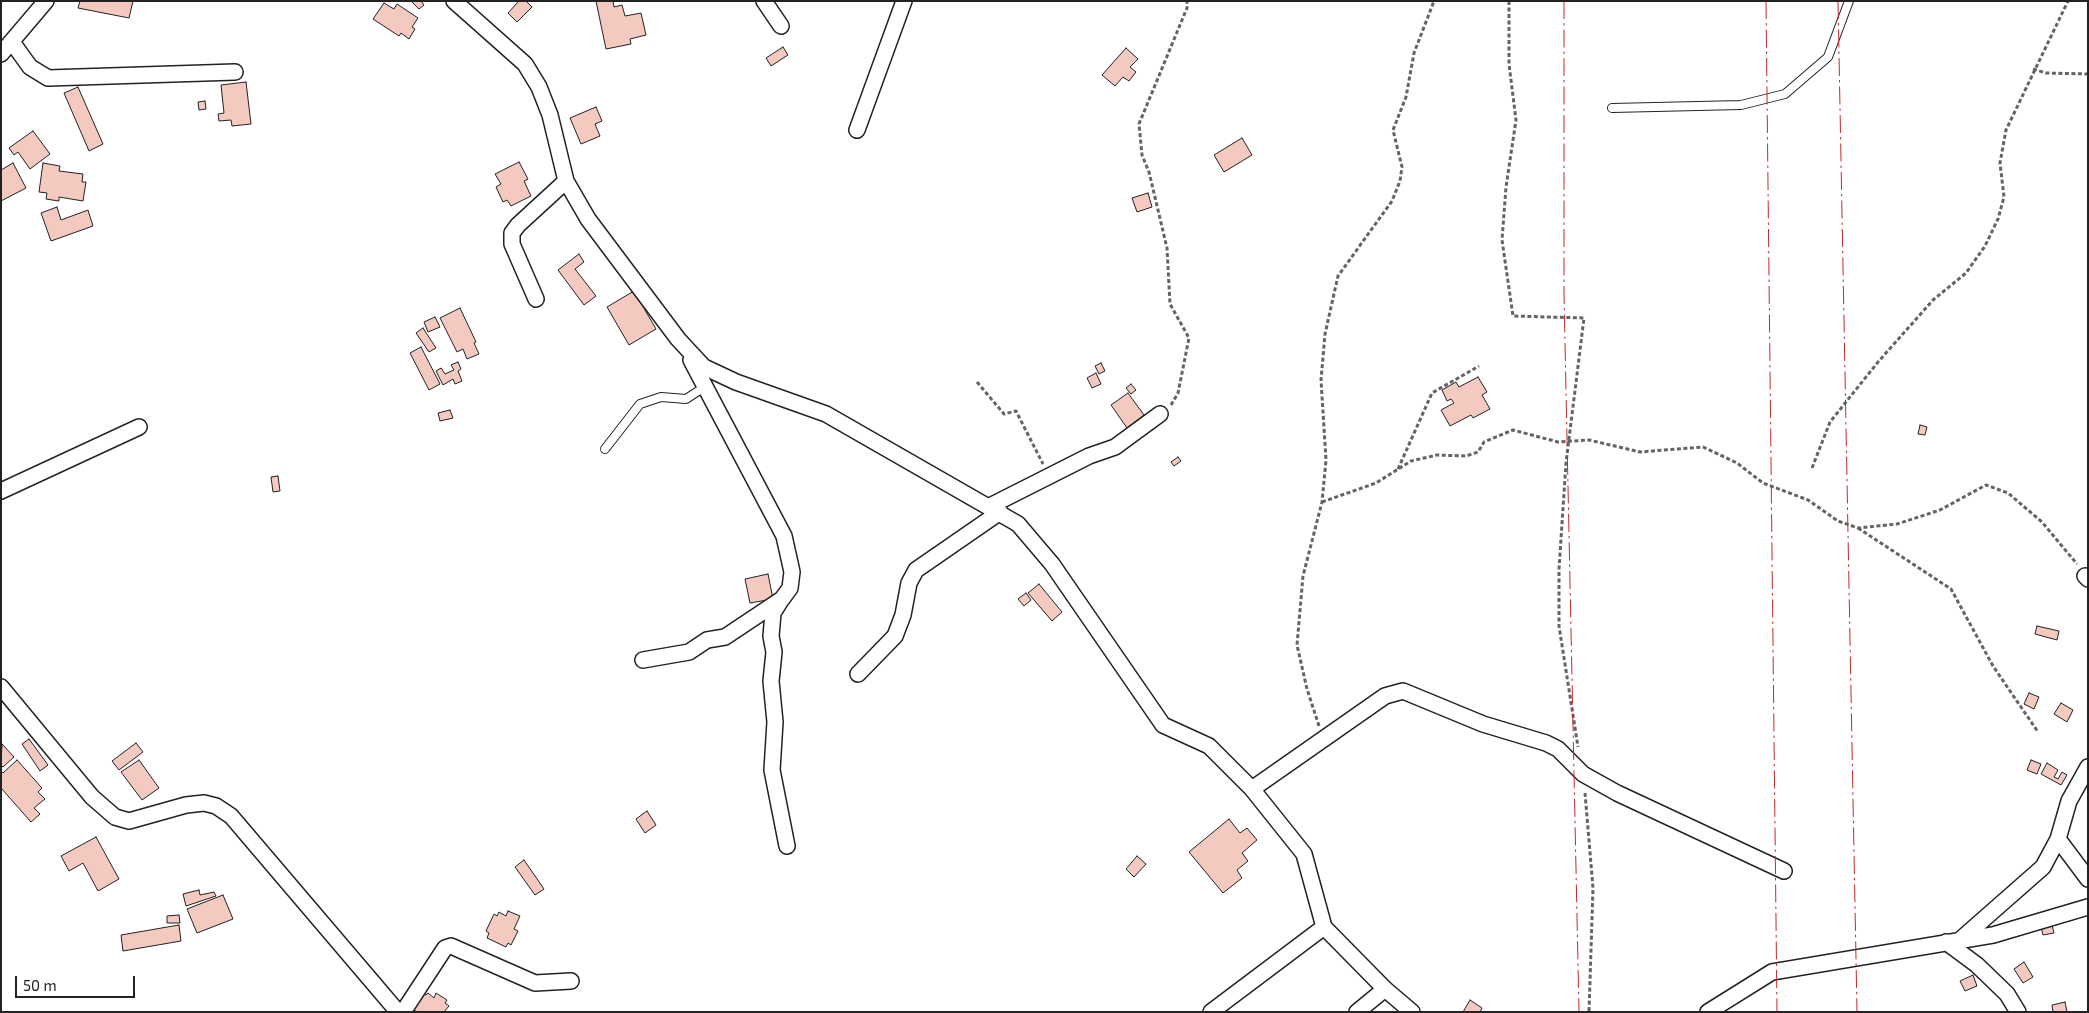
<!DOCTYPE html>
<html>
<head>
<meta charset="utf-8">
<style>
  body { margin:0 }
  #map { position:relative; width:2089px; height:1013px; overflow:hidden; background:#fff; font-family:"Exo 2",sans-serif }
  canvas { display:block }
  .frame { position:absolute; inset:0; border:2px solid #222; pointer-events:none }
  .scale { position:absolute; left:15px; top:976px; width:120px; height:22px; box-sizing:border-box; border:2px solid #222; border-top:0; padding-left:6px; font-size:15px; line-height:18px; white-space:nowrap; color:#222; -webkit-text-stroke:4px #fff; paint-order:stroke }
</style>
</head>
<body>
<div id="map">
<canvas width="2089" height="1013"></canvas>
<div class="frame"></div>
<div class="scale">50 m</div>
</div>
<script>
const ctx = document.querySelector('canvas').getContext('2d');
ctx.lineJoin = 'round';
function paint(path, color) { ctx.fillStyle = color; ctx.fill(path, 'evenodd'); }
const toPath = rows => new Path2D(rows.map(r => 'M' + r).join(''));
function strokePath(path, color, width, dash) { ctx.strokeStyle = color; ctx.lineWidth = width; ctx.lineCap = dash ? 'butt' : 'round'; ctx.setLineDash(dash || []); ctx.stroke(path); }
const building = toPath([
  [80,1,133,1,129,18,78,8,80,1],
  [411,1,421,1,424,5,419,9,411,1],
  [519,1,526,1,532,7,517,22,508,13,519,1],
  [596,1,613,1,614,7,622,5,625,16,641,13,646,35,630,39,631,44,606,49,596,1],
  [384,3,394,9,397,4,418,18,412,27,415,29,409,39,401,33,399,36,373,19,384,3],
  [783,47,788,55,771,66,766,58,783,47],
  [1126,48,1138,59,1130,67,1136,72,1129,81,1123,77,1115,86,1102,75,1126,48],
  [246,82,251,124,232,126,231,120,219,121,218,114,224,113,221,85,246,82],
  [78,87,103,144,89,151,64,93,78,87],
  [205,101,206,109,199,110,198,102,205,101],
  [596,107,602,121,595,124,600,136,581,144,570,118,596,107],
  [33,131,50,154,30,169,18,152,14,155,9,148,33,131],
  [1242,138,1252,155,1224,172,1214,155,1242,138],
  [519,162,528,179,524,181,531,196,511,206,507,200,503,202,496,187,501,184,495,174,519,162],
  [13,163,26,188,1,201,1,170,13,163],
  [43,163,60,166,59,171,83,174,82,182,86,182,83,201,59,197,59,201,46,199,47,193,39,192,43,163],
  [1148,193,1152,207,1137,212,1132,198,1148,193],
  [57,207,61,220,88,210,93,226,51,241,41,213,57,207],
  [579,254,584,262,575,269,596,296,584,305,558,270,579,254],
  [634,291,656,329,629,345,607,307,634,291],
  [460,308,476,342,474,343,479,354,467,359,463,349,457,352,440,318,460,308],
  [435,317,440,327,428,332,424,322,435,317],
  [423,328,436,348,429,352,416,333,423,328],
  [421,347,440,384,429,390,410,353,421,347],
  [458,362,461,369,458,371,462,381,455,384,453,379,443,385,436,371,441,368,445,374,454,370,451,365,458,362],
  [1101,363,1105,371,1099,374,1095,366,1101,363],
  [1096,373,1101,384,1092,388,1087,378,1096,373],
  [1478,377,1487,392,1482,395,1490,409,1473,418,1471,415,1450,426,1441,410,1454,403,1451,399,1447,401,1442,390,1456,382,1459,387,1478,377],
  [1131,384,1136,390,1131,394,1126,388,1131,384],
  [1128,393,1144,415,1127,428,1111,405,1128,393],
  [450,410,453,418,440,421,438,413,450,410],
  [1920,425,1927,427,1925,435,1918,434,1920,425],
  [1178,457,1181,461,1174,466,1171,462,1178,457],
  [278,476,280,491,273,492,271,477,278,476],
  [768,574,773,599,750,603,745,579,768,574],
  [1039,584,1062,612,1052,621,1028,593,1039,584],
  [1026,593,1031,600,1024,606,1018,599,1026,593],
  [2037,626,2059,631,2057,640,2035,634,2037,626],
  [2029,693,2039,697,2034,709,2024,704,2029,693],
  [2061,703,2073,710,2067,722,2054,714,2061,703],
  [29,739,48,765,40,771,22,744,29,739],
  [136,743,143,752,119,770,112,761,136,743],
  [2,744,14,757,3,767,1,765,2,744],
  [17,760,42,788,38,792,45,799,34,808,40,814,31,822,1,788,1,771,3,773,17,760],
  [139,760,159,788,142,800,121,772,139,760],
  [2031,760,2041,764,2037,774,2027,770,2031,760],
  [2047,763,2058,770,2054,777,2058,779,2062,772,2067,775,2061,785,2041,774,2047,763],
  [647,811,656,825,645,833,636,819,647,811],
  [1229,819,1240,833,1247,828,1257,840,1242,853,1248,861,1237,870,1242,878,1223,893,1189,852,1229,819],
  [96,837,119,879,98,891,83,863,69,871,61,856,96,837],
  [1137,856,1146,864,1134,877,1126,869,1137,856],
  [524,860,544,889,535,895,515,867,524,860],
  [199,890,200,895,214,892,216,896,186,906,183,894,199,890],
  [223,895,233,919,197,933,187,909,223,895],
  [508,911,520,916,514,929,518,931,511,945,508,943,506,947,487,938,489,933,486,931,494,914,497,916,499,912,506,916,508,911],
  [179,915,180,923,167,923,167,916,179,915],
  [179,925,181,941,123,951,121,935,179,925],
  [2052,925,2054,933,2043,935,2041,927,2052,925],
  [2024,962,2033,977,2023,983,2014,969,2024,962],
  [1973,975,1977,986,1965,991,1960,981,1973,975],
  [421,993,426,995,428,993,434,998,436,993,447,1000,445,1003,449,1006,444,1012,417,1012,411,1008,421,993],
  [1470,1000,1482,1008,1480,1012,1463,1012,1470,1000],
  [2065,1002,2067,1012,2053,1012,2052,1005,2065,1002]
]);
paint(building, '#f3c9c0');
strokePath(building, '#222', 1);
const lane = toPath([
  [1612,108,1741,105,1785,94,1828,57,1849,1],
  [605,449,640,404,661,397,686,399,706,386]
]);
const street = toPath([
  [454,1,525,64,539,87,550,115,566,181,588,219,678,339,704,367,736,382,826,414,1018,524,1052,564,1163,725,1209,746,1252,789,1304,854,1324,927,1385,989,1412,1012],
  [764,1,781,26],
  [12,42,30,67,48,78,235,72],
  [1,54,46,1],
  [857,130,904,1],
  [536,299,512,244,512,233,518,225,566,181],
  [1,491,139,427],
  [990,506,1089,456,1115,447,1160,414],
  [2085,576,2088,579],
  [781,600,773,613,771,636,774,652,771,681,775,722,772,770,787,846],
  [643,660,689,652,707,640,725,637,782,599,790,588,792,572,784,536,691,360],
  [858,674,895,636,903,615,909,583,916,570,1000,512],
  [1,687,92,797,115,817,129,821,186,805,204,803,216,806,231,816,398,1012],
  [1252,789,1385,696,1403,691,1483,724,1546,743,1558,749,1583,774,1617,793,1784,871],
  [2058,839,2088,879],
  [1960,940,2043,867,2058,839,2069,801,2088,767],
  [1946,942,1977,965,2007,994,2018,1012],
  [403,1012,445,948,451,946,535,983,571,981],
  [1211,1012,1324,927],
  [1357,1012,1385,989],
  [1708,1012,1772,972,1993,935,2088,907]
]);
strokePath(lane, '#222', 10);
strokePath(street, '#222', 18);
strokePath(toPath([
  [1509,1,1509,64,1516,120,1506,187,1502,240,1513,316,1584,318,1566,463,1559,569,1559,626,1578,747],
  [2033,69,2046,73,2088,74],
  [977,382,1004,414,1016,411,1043,464],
  [1171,405,1178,393,1189,338,1170,304,1167,248,1149,172,1142,155,1139,124,1187,8,1187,1],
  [1812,468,1830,422,1878,362,1933,300,1966,273,1985,246,1998,219,2004,197,2000,163,2006,130,2068,1],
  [1398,469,1432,393,1479,366],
  [1322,502,1376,483,1411,461,1437,455,1466,456,1478,452,1484,442,1513,430,1558,442,1589,440,1640,452,1703,447,1737,463,1763,483,1808,500,1838,521,1858,528,1897,524,1940,510,1986,485,2008,493,2042,522,2077,564],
  [1858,528,1951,589,1993,666,2038,732],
  [1319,726,1307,689,1297,645,1303,576,1322,502,1326,460,1321,380,1325,334,1338,276,1392,201,1400,181,1402,167,1393,130,1406,97,1414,53,1434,1],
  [1585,793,1593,888,1589,1012]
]), '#646464', 3, [4, 2.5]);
strokePath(lane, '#fff', 8);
strokePath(street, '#fff', 15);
strokePath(toPath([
  [1564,1,1564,295,1579,1012],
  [1766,1,1777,1012],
  [1838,1,1857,1012]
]), '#c62828', 1, [18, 4, 2.5, 4]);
</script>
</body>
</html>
